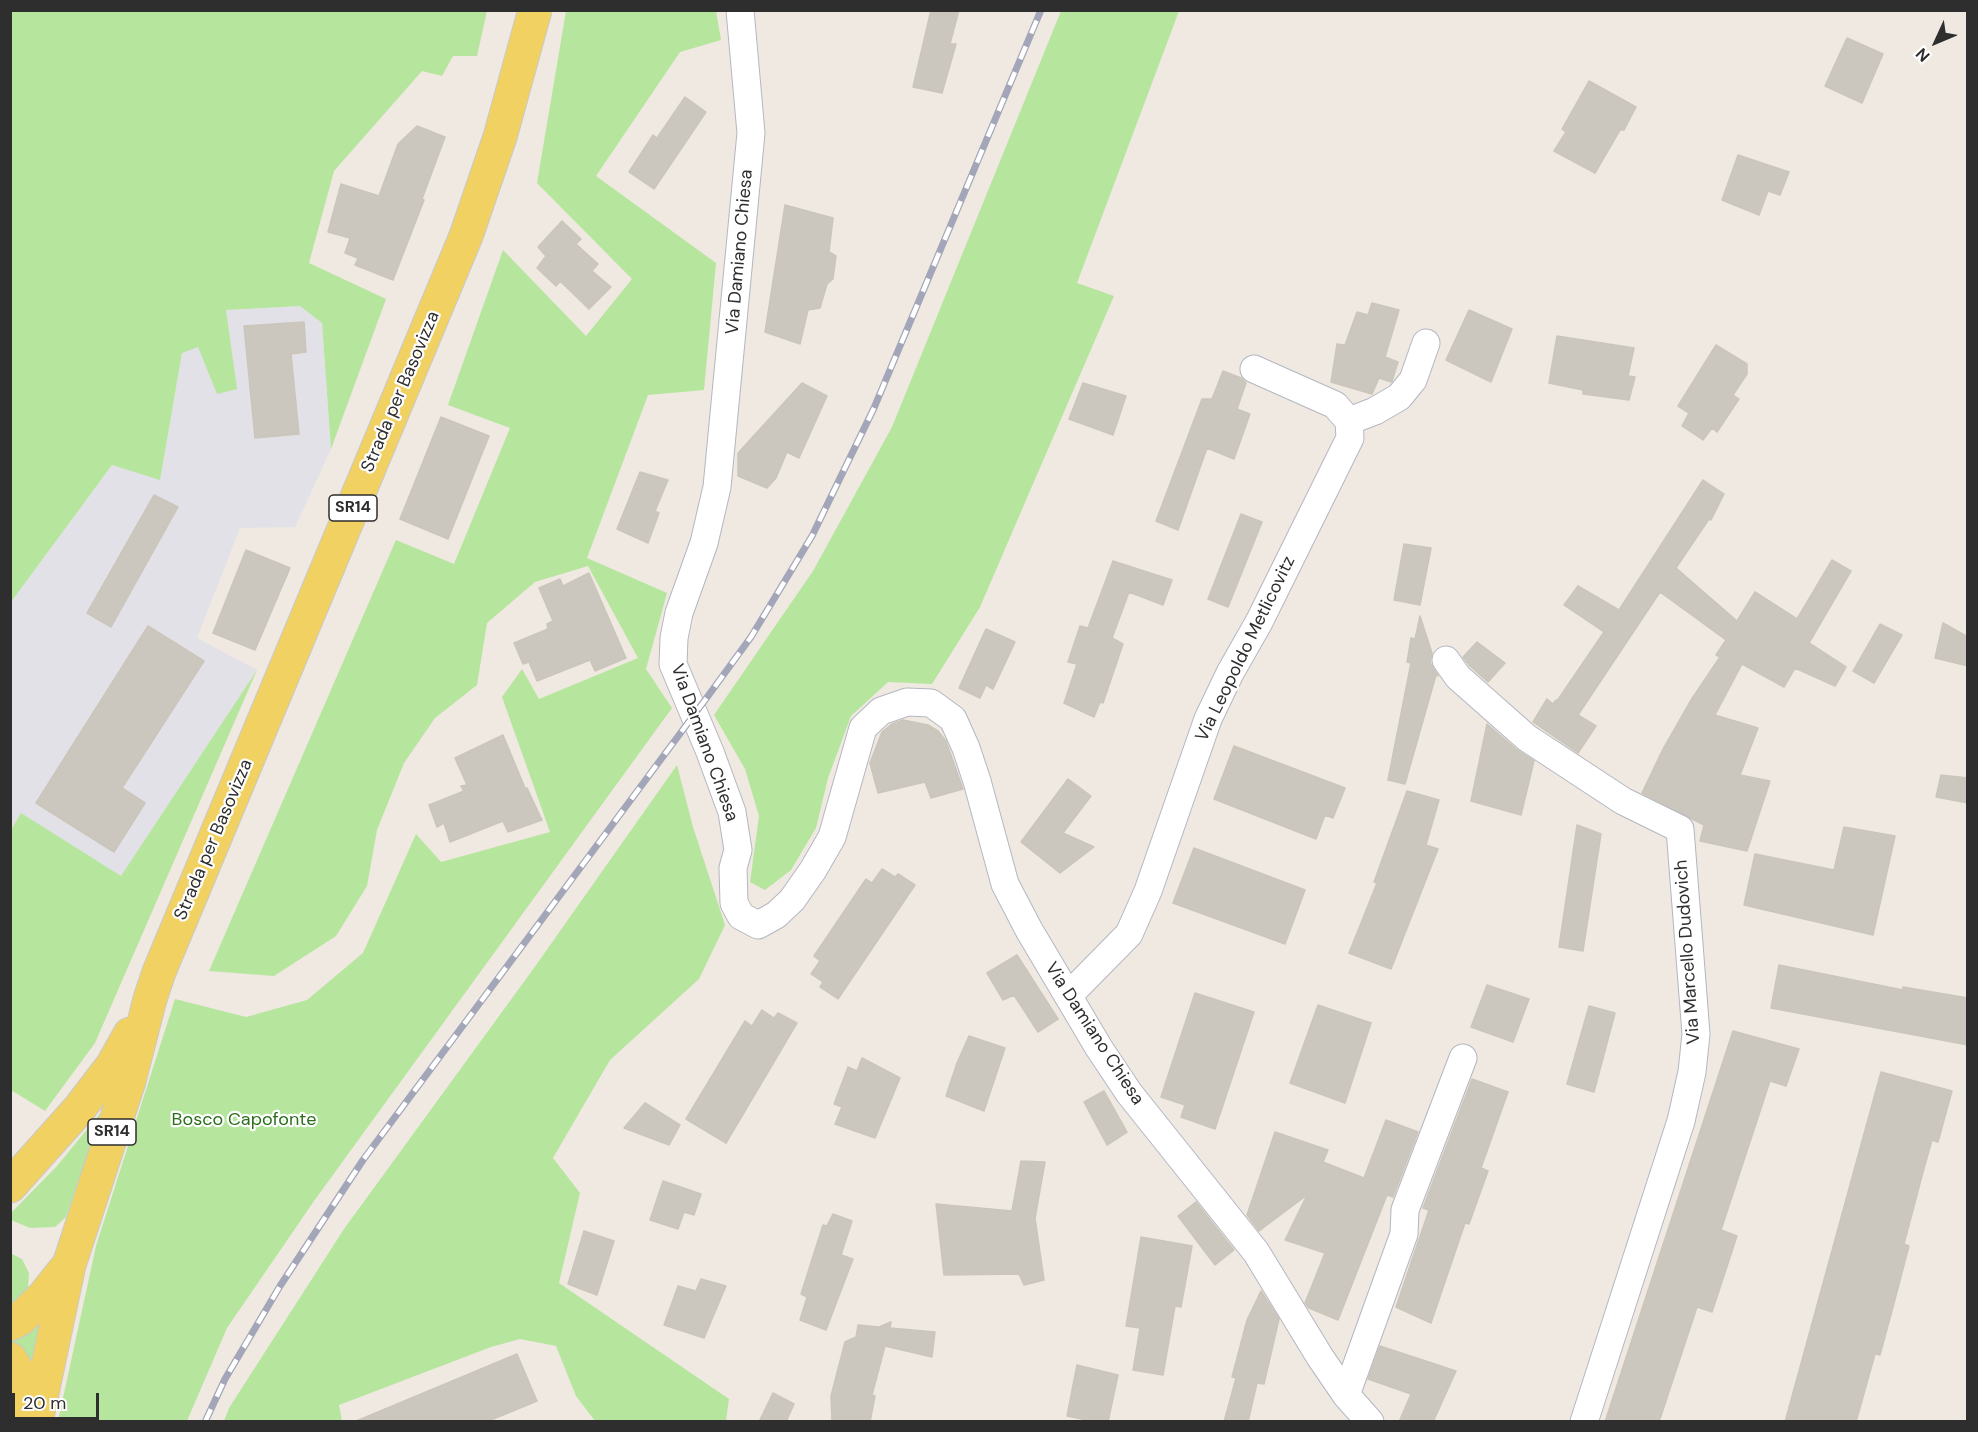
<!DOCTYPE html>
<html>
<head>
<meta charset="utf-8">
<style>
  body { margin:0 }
  #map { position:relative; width:1978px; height:1432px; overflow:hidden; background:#efe9e1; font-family:"DM Sans",sans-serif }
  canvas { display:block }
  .frame { position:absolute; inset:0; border:12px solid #2e2e2e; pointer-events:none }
  .north { position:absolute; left:1906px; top:12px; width:60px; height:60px; -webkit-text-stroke:4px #fff; paint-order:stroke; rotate:226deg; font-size:16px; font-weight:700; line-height:24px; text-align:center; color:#2e2e2e }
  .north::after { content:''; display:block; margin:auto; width:21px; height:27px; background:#2e2e2e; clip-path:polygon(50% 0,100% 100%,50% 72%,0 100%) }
  .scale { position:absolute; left:12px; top:1393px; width:87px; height:27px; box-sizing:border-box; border:3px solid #2e2e2e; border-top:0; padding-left:8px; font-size:18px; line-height:21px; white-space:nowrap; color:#2e2e2e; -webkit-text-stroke:4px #fff; paint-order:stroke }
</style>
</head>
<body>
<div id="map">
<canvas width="1978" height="1432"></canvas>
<div class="frame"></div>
<div class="north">N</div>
<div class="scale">20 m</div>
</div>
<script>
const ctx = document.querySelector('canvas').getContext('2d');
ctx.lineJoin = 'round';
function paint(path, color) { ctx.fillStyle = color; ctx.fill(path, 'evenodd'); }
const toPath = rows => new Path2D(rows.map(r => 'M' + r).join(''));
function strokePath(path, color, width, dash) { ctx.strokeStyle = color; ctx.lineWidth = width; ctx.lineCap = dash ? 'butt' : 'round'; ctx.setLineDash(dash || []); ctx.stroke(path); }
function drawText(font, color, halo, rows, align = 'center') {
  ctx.font = font + ' "DM Sans",sans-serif'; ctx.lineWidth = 4.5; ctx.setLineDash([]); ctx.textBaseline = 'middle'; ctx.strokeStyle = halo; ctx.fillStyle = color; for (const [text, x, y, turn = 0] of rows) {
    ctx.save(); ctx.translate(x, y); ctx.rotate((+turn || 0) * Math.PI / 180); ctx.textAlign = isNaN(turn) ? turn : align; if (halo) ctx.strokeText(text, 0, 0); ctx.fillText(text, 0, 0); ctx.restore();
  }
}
paint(toPath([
  [300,306,322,323,331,449,295,527,240,528,197,638,257,670,121,877,21,814,11,830,11,602,112,465,160,479,182,353,198,346,217,393,236,389,226,310]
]), '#e3e1e8');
paint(toPath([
  [11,10,487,11,477,56,453,56,442,76,422,71,334,171,309,263,386,299,331,449,322,323,300,306,226,310,237,389,217,394,198,347,182,353,160,480,112,465,11,602],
  [609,11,716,11,721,40,680,52,596,176,716,263,704,390,648,395,587,558,667,593,646,669,672,708,314,1201,227,1328,187,1421,58,1421,96,1246,175,999,246,1017,307,1000,363,953,416,834,441,862,550,832,502,697,522,669,539,699,638,658,588,566,535,582,487,623,477,685,435,718,404,763,377,830,367,886,336,936,274,976,209,971,396,540,454,564,510,428,448,405,503,250,586,336,632,279,537,183,566,11],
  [1061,11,1179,11,1077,283,1114,296,980,607,932,684,888,682,851,716,828,778,816,828,791,870,765,890,750,882,759,816,745,769,714,715,813,571,892,427],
  [257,670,95,1043,45,1111,11,1090,11,830,21,813,121,876],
  [677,765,693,827,725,925,699,979,610,1060,553,1158,580,1193,559,1283,729,1399,726,1421,595,1421,576,1396,556,1346,520,1339,491,1347,339,1405,342,1421,224,1421,229,1408,344,1229,534,968],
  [103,1110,66,1217,55,1227,30,1228,11,1220,10,1214,57,1166],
  [10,1253,22,1259,29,1273,28,1288,10,1309],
  [48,1312,40,1375,25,1355,11,1342,10,1339]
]), '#b6e59e');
const building = toPath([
  [931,10,959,10,950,44,956,44,942,93,913,87,931,10],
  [1847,38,1883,54,1862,103,1825,86,1847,38],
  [1589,81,1636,107,1624,130,1620,130,1595,173,1554,151,1566,132,1562,129,1589,81],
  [685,97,706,112,654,189,629,172,653,135,657,138,685,97],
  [417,126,445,137,422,199,424,200,393,280,355,265,358,258,345,253,350,238,328,232,341,184,379,196,398,144,417,126],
  [1738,155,1789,172,1780,195,1768,191,1759,215,1722,200,1738,155],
  [785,205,833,218,829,252,836,256,833,279,827,284,820,308,808,310,800,344,765,332,785,205],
  [562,221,581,239,576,244,598,264,592,271,611,287,589,309,560,281,556,286,537,268,546,256,538,247,562,221],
  [1372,303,1399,310,1385,357,1398,362,1392,381,1391,382,1379,378,1372,394,1331,382,1337,344,1345,345,1357,312,1368,315,1372,303],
  [1469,310,1512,329,1491,382,1446,360,1469,310],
  [304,322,306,352,291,354,299,434,255,438,244,326,304,322],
  [1557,336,1634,348,1628,376,1635,377,1629,400,1583,394,1583,390,1549,383,1557,336],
  [1716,345,1747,364,1747,374,1733,395,1739,399,1717,432,1712,428,1703,440,1682,426,1689,413,1678,406,1716,345],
  [1223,371,1241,378,1246,383,1237,409,1250,414,1234,459,1207,448,1178,530,1156,521,1202,399,1212,399,1223,371],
  [802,383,827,396,799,458,787,452,776,478,767,488,738,476,738,453,802,383],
  [1083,383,1126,396,1113,435,1069,419,1083,383],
  [441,417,489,436,448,539,400,519,441,417],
  [640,472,668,480,655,511,659,513,648,543,617,529,640,472],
  [1703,480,1724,494,1711,520,1709,519,1676,568,1737,621,1755,592,1797,619,1832,560,1851,571,1809,643,1846,667,1835,686,1795,668,1784,687,1742,664,1715,715,1758,728,1740,775,1770,781,1747,851,1700,841,1704,825,1642,793,1663,749,1691,700,1720,657,1716,655,1726,640,1660,592,1578,715,1596,726,1578,753,1533,722,1547,699,1553,704,1556,700,1557,701,1604,632,1564,605,1578,586,1619,610,1703,480],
  [154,495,178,507,111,627,87,613,154,495],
  [1241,514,1262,522,1228,607,1208,599,1241,514],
  [1404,544,1431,548,1420,605,1394,600,1404,544],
  [246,550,290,568,255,650,213,633,246,550],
  [1113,561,1172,580,1163,605,1129,592,1112,638,1123,644,1103,703,1100,702,1094,717,1064,703,1077,664,1068,662,1080,626,1088,628,1113,561],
  [589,573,626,658,595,671,590,660,537,681,529,662,523,664,514,643,548,629,547,624,553,621,539,588,560,579,563,586,589,573],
  [1420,616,1432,653,1430,662,1438,676,1436,675,1405,784,1388,780,1410,668,1411,663,1407,662,1411,638,1415,639,1420,616],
  [1943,623,1968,637,1968,666,1935,658,1943,623],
  [1880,624,1902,635,1874,683,1853,671,1880,624],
  [148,626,204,661,122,788,145,803,114,852,36,803,148,626],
  [986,629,1015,642,993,689,986,685,980,698,959,688,986,629],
  [1477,642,1505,663,1488,682,1470,666,1463,657,1477,642],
  [903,720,928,725,938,731,946,741,963,789,931,798,925,782,878,793,870,763,882,732,892,724,903,720],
  [1487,724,1517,750,1534,761,1521,815,1471,801,1487,724],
  [503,735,525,788,527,788,542,820,508,832,503,821,450,842,444,823,437,827,429,805,464,791,461,786,467,785,455,758,503,735],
  [1234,746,1345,788,1333,818,1325,815,1316,839,1214,799,1234,746],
  [1941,775,1968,778,1968,803,1936,797,1941,775],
  [1068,779,1091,796,1063,833,1094,847,1060,873,1021,842,1068,779],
  [1407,791,1439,800,1426,845,1438,849,1391,969,1349,953,1377,883,1374,882,1407,791],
  [1577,825,1601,834,1583,951,1559,947,1577,825],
  [1844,827,1895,836,1873,935,1744,905,1755,854,1834,870,1844,827],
  [1194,848,1305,890,1285,944,1173,903,1194,848],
  [882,869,895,877,898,874,915,885,838,999,820,987,823,982,811,974,820,961,814,956,866,879,872,883,882,869],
  [1017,955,1058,1019,1038,1032,1014,995,1003,1000,987,973,1017,955],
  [1779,965,1903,990,1903,987,1968,998,1968,1045,1771,1008,1779,965],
  [1487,985,1529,999,1513,1042,1471,1027,1487,985],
  [1195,993,1254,1012,1215,1129,1181,1117,1185,1105,1161,1097,1195,993],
  [1318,1005,1371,1023,1345,1103,1290,1083,1318,1005],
  [1589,1006,1615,1013,1594,1092,1567,1084,1589,1006],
  [762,1010,774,1018,778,1013,797,1023,726,1143,686,1119,745,1021,752,1026,762,1010],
  [1733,1031,1799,1049,1786,1086,1770,1081,1721,1230,1737,1236,1712,1312,1697,1307,1659,1422,1605,1422,1733,1031],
  [969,1036,1005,1048,984,1111,946,1096,957,1063,969,1036],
  [862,1058,900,1078,875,1138,835,1124,842,1107,834,1104,848,1067,857,1071,862,1058],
  [1881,1072,1952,1091,1938,1142,1932,1140,1923,1172,1904,1244,1909,1246,1893,1307,1880,1355,1875,1354,1856,1422,1785,1422,1881,1072],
  [1472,1079,1508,1092,1481,1168,1488,1171,1469,1224,1465,1223,1431,1323,1396,1307,1429,1210,1423,1208,1472,1079],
  [1104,1091,1127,1132,1107,1145,1084,1102,1104,1091],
  [645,1103,680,1125,669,1145,624,1128,645,1103],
  [1386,1120,1418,1132,1393,1197,1387,1195,1338,1320,1309,1308,1305,1303,1325,1253,1285,1240,1307,1195,1259,1231,1247,1215,1275,1132,1328,1150,1323,1162,1364,1178,1386,1120],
  [1021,1161,1045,1162,1035,1218,1044,1280,1024,1285,1019,1274,944,1275,936,1204,1012,1211,1021,1161],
  [663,1181,701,1194,694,1215,684,1212,678,1229,650,1220,663,1181],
  [1196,1202,1234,1250,1215,1265,1178,1216,1196,1202],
  [833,1214,852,1221,841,1255,853,1259,826,1330,800,1320,807,1297,801,1294,823,1225,827,1226,833,1214],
  [584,1231,614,1241,597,1295,568,1284,584,1231],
  [1141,1237,1192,1246,1181,1307,1175,1306,1163,1375,1133,1370,1140,1328,1126,1326,1141,1237],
  [701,1279,726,1286,704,1338,664,1325,678,1286,696,1291,701,1279],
  [1261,1291,1279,1319,1264,1384,1257,1383,1248,1422,1224,1422,1236,1378,1232,1377,1247,1320,1261,1291],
  [891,1322,890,1328,935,1332,932,1357,885,1346,872,1395,875,1396,870,1422,832,1422,831,1396,845,1342,856,1337,858,1325,879,1327,891,1322],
  [1380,1346,1456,1371,1433,1422,1399,1422,1411,1394,1368,1379,1380,1346],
  [517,1354,537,1401,486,1422,354,1422,517,1354],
  [1077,1365,1118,1375,1108,1422,1097,1422,1067,1416,1077,1365],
  [773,1393,794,1404,786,1422,759,1422,773,1393]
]);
paint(building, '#cbc7bf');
strokePath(building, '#cbc5ba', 1.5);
const minor = toPath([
  [740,10,751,133,717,487,704,543,679,613,674,638,673,664,710,752,732,812,738,850,733,868,734,903,741,916,758,925,776,915,792,900,813,870,832,837,863,728,881,711,907,702,931,703,953,719,966,748,977,781,1005,884,1029,930,1099,1048,1129,1093,1256,1252,1320,1357,1346,1395,1370,1422],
  [1349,421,1375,411,1399,397,1413,380,1426,343],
  [1446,660,1458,677,1527,738,1623,801,1680,829,1696,1034,1692,1072,1681,1121,1584,1422],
  [1068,996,1129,934,1148,891,1208,719,1230,673,1259,622,1350,438,1349,421,1335,405,1254,369],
  [1346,1395,1404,1234,1405,1210,1463,1058]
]);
const primary = toPath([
  [10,1186,79,1109,112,1066,130,1034],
  [10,1324,20,1319,43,1297,66,1268],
  [10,1359,21,1376,33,1420],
  [36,1422,69,1265,129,1081,150,999,159,972,466,236,500,137,535,10]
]);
strokePath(minor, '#b4b7c1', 29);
strokePath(primary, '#c9c9c9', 35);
strokePath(minor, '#fff', 27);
strokePath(primary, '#f2d163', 33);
const rail = toPath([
  [205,1422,225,1379,280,1286,363,1160,708,696,751,637,812,536,874,408,1041,10]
]);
strokePath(rail, '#a3a6b8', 7);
strokePath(rail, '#fff', 4.5, [14]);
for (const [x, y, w] of [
  [353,508,48],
  [112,1132,48]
]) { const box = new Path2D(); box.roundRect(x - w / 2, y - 13, w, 26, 4.5); ctx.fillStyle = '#fff'; ctx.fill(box); strokePath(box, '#2e2e2e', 1.5); }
drawText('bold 16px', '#2e2e2e', null, [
  ["SR14",353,508],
  ["SR14",112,1132]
]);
drawText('18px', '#2e2e2e', '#fff', [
  ["Via Damiano Chiesa",740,252,-85],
  ["Strada per Basovizza",401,392,-67],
  ["Via Leopoldo Metlicovitz",1246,649,-64],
  ["Via Damiano Chiesa",704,743,70],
  ["Strada per Basovizza",214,840,-67],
  ["Via Marcello Dudovich",1688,952,-94],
  ["Via Damiano Chiesa",1094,1034,57]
]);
drawText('18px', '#2c6e1b', '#fff', [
  ["Bosco Capofonte",244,1120]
]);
</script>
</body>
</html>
